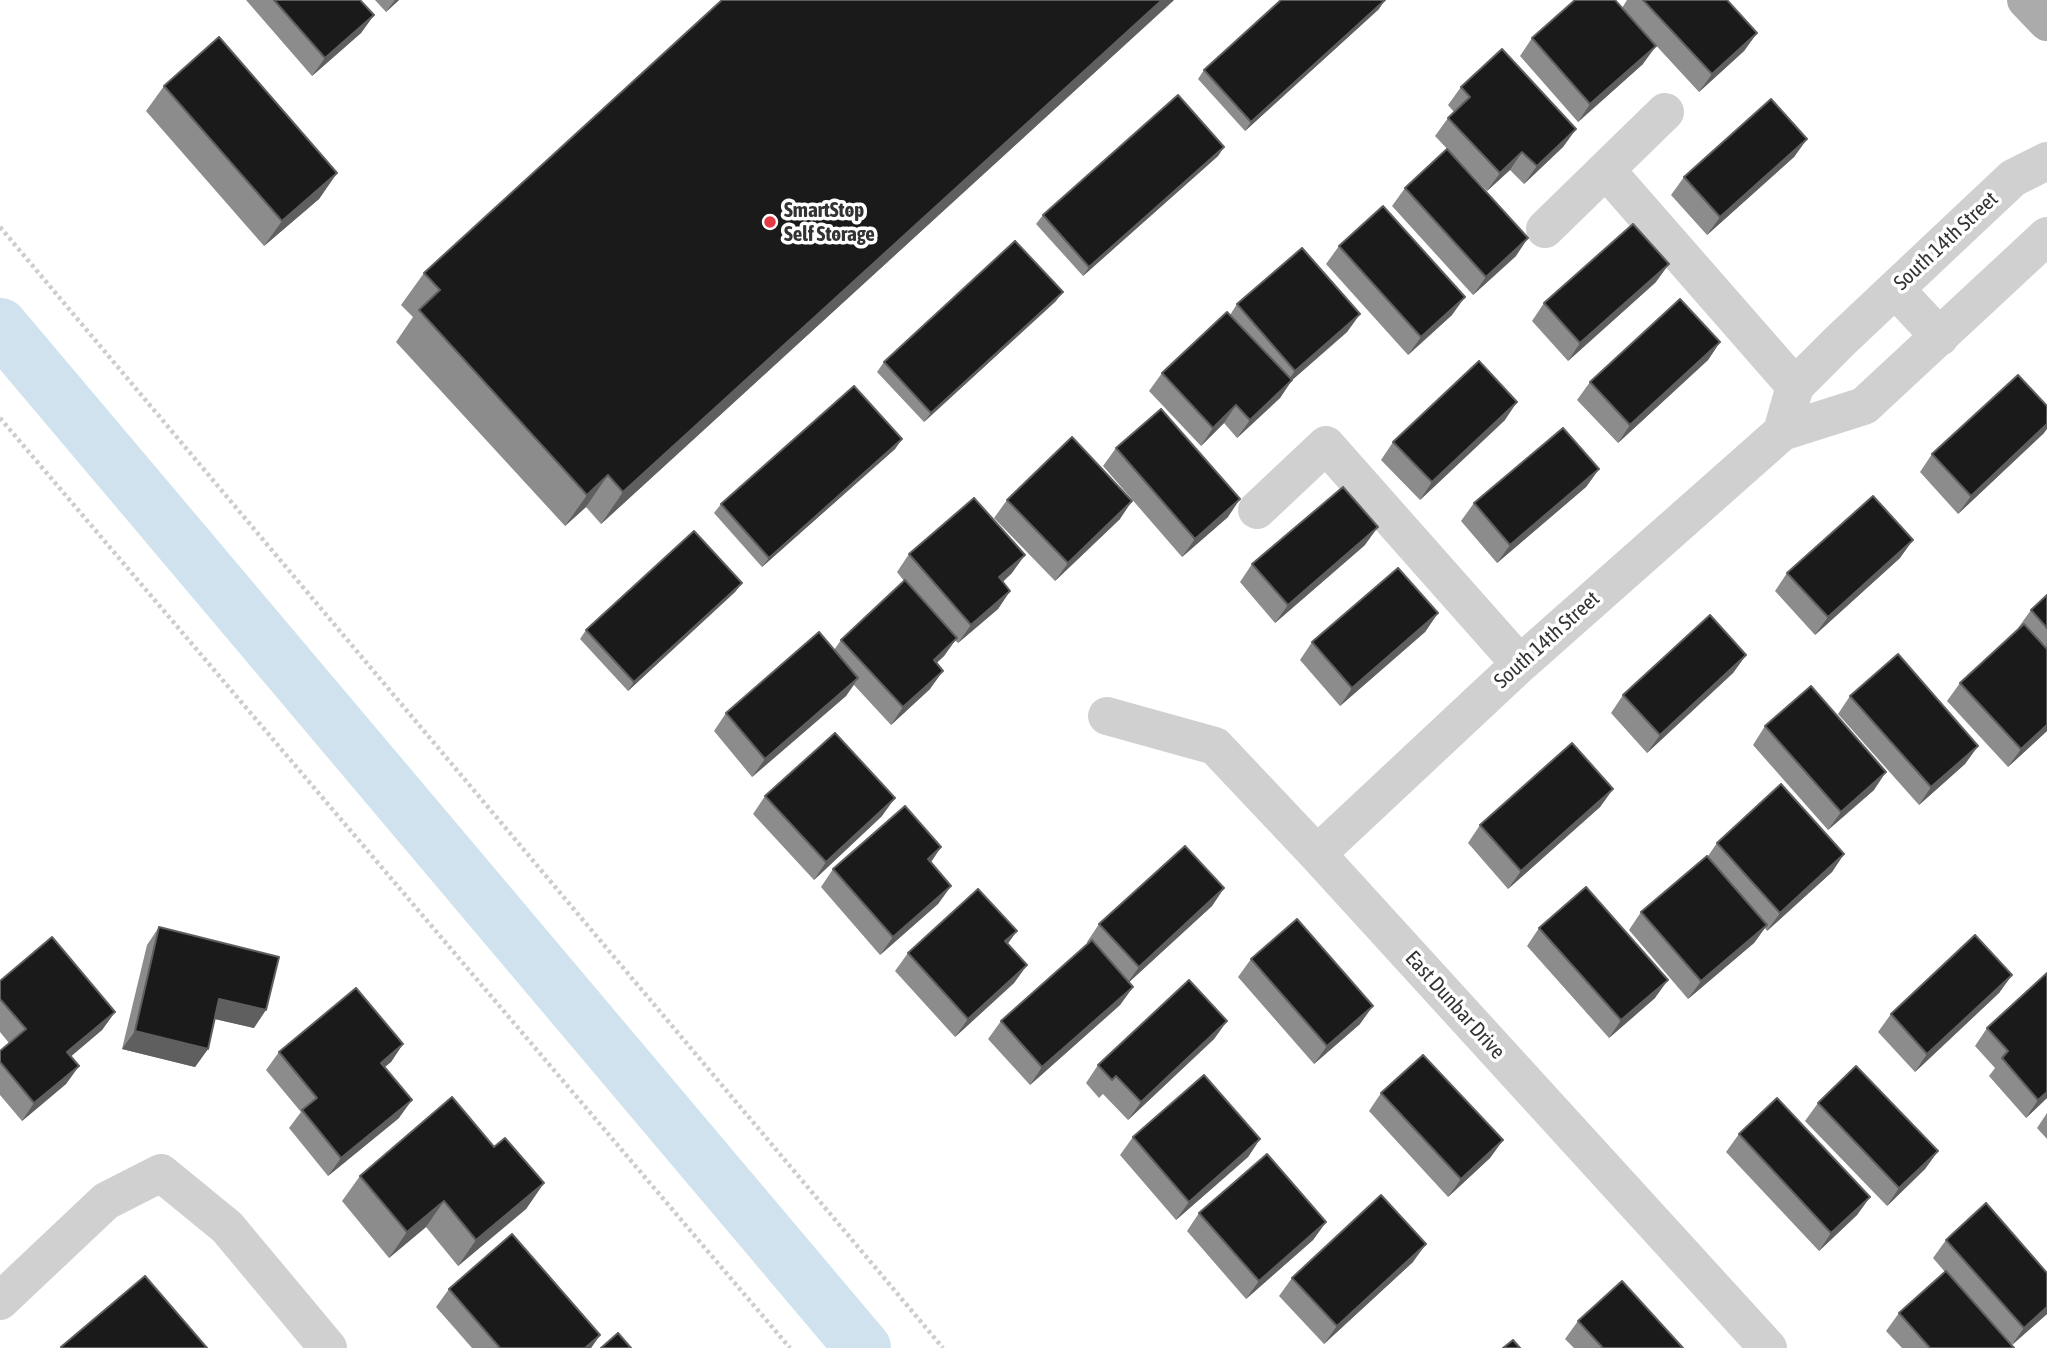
<!DOCTYPE html>
<html>
<head>
<meta charset="utf-8">
<style>
  body { margin:0 }
  canvas { display:block; background:#fff }
</style>
</head>
<body>
<canvas width="2047" height="1348"></canvas>
<script>
const ctx = document.querySelector('canvas').getContext('2d');
ctx.lineJoin = 'round';
const toPath = rows => new Path2D(rows.map(r => 'M' + r).join(''));
function strokePath(path, color, width, dash) { ctx.strokeStyle = color; ctx.lineWidth = width; ctx.lineCap = dash ? 'butt' : 'round'; ctx.setLineDash(dash || []); ctx.stroke(path); }
function paint(path, color) { ctx.fillStyle = color; ctx.fill(path, 'evenodd'); }
function drawText(font, color, halo, rows, align = 'center') {
  ctx.font = font + ' "Asap Condensed",sans-serif'; ctx.lineWidth = 7; ctx.setLineDash([]); ctx.textBaseline = 'middle'; ctx.strokeStyle = halo; ctx.fillStyle = color; for (const [text, x, y, turn = 0] of rows) {
    ctx.save(); ctx.translate(x, y); ctx.rotate((+turn || 0) * Math.PI / 180); ctx.textAlign = isNaN(turn) ? turn : align; if (halo) ctx.strokeText(text, 0, 0); ctx.fillText(text, 0, 0); ctx.restore();
  }
}
strokePath(toPath([
  [0,326,863,1348]
]), '#cfe2ee', 56);
strokePath(toPath([
  [0,227,943,1348],
  [0,418,790,1348]
]), '#cdcdcd', 4.5, [3.5, 3.5]);
strokePath(toPath([
  [1606,170,1795,386],
  [1545,229,1665,112],
  [1895,289,1940,337],
  [1782,432,1795,386,1841,340,2013,178,2047,161],
  [1257,510,1326,445,1520,664],
  [1107,716,1215,746,1317,854,1768,1348],
  [1317,854,1520,664,1782,432,1864,406,2047,236],
  [0,1301,106,1201,161,1173,227,1227,328,1348]
]), '#d0d0d0', 38);
strokePath(toPath([
  [2026,0,2047,22]
]), '#ababab', 38);
paint(toPath([
  [246,0,360,0,374,15,361,33,312,76],
  [375,0,399,0,386,12],
  [1174,0,601,524,586,507,565,526,396,342,413,317,401,305,424,273],
  [1627,0,1727,0,1757,33,1744,51,1699,92,1639,27,1643,64,1578,122,1520,56,1532,38,1622,8],
  [1379,9,1245,131,1198,79,1204,70],
  [164,86,337,173,319,199,264,246,146,111],
  [1461,87,1576,129,1563,147,1524,184,1510,170,1487,191,1435,136,1448,118,1454,112,1448,105],
  [1807,139,1794,157,1707,235,1671,195,1684,177],
  [1224,147,1218,156,1083,276,1036,224,1043,215],
  [1405,188,1516,256,1473,295,1392,206],
  [1339,246,1452,315,1408,355,1326,264],
  [1656,282,1568,361,1532,321,1544,303],
  [1056,301,924,422,877,372,884,362],
  [1237,304,1360,314,1347,332,1292,380,1280,398,1237,438,1224,423,1201,446,1149,391,1162,373,1230,315],
  [1720,342,1708,360,1618,443,1577,400,1590,382],
  [1505,420,1420,500,1381,460,1393,442],
  [2044,433,1958,514,1920,472,1932,454],
  [902,439,895,449,762,567,714,513,721,504],
  [1116,448,1228,517,1182,557,1103,466],
  [1599,469,1586,487,1497,563,1461,521,1474,503],
  [1007,500,1120,519,1055,581,994,518],
  [1365,545,1275,623,1240,582,1252,564],
  [909,554,1012,573,1003,582,1010,591,998,609,958,643,955,640,944,656,936,663,930,689,891,725,854,685,846,696,752,777,714,731,726,713,834,650,841,640,904,581,897,572],
  [1900,558,1815,635,1775,591,1787,573],
  [742,583,735,592,628,691,580,639,586,630],
  [2047,595,2047,731,2008,767,1947,701,1960,683,2019,629,2018,628,2031,610],
  [1438,613,1425,632,1340,706,1300,660,1312,642],
  [1746,655,1733,673,1647,753,1611,713,1623,695],
  [1850,696,1978,746,1965,764,1919,805,1838,714],
  [1765,726,1874,790,1828,830,1753,745],
  [1613,789,1600,807,1508,889,1468,843,1480,825],
  [765,796,882,816,814,880,753,814],
  [1717,843,1844,854,1832,872,1767,931,1765,928,1754,943,1688,999,1629,930,1641,912,1708,856],
  [941,847,931,862,951,886,938,904,880,955,821,887,833,869],
  [1224,888,1212,906,1129,982,1133,987,1120,1005,1030,1085,988,1039,1001,1021,1088,944,1087,942,1099,924],
  [159,927,254,1028,215,1019,208,1049,195,1067,122,1049,147,945],
  [1539,928,1655,998,1609,1038,1527,946],
  [1007,944,1027,965,1014,983,955,1037,895,971,908,953],
  [1251,959,1360,1024,1314,1064,1238,977],
  [2047,973,2047,1098,2026,1118,1989,1076,1995,1068,1975,1046,1987,1028],
  [2012,975,1999,993,1915,1072,1878,1032,1891,1014],
  [0,981,115,1012,102,1030,71,1056,79,1066,66,1084,22,1121,0,1095,0,1051,9,1043,0,1032],
  [1227,1021,1214,1039,1128,1120,1103,1094,1099,1098,1086,1083,1098,1065],
  [403,1044,391,1062,384,1067,399,1118,328,1176,289,1128,301,1112,266,1070,279,1052],
  [1381,1093,1503,1140,1490,1158,1448,1197,1369,1111],
  [1818,1103,1938,1151,1925,1169,1887,1206,1805,1121],
  [2047,1113,2047,1139,2037,1128],
  [1739,1134,1870,1197,1857,1215,1819,1251,1726,1152],
  [1133,1137,1260,1139,1248,1157,1176,1220,1120,1155],
  [494,1147,544,1183,526,1209,458,1266,426,1227,389,1258,342,1201,360,1176],
  [1199,1213,1326,1222,1313,1240,1246,1299,1187,1231],
  [1946,1240,2047,1314,2011,1345,2014,1348,1902,1348,1886,1331,1899,1313,1945,1272,1933,1258],
  [1413,1262,1324,1344,1279,1296,1292,1278],
  [449,1289,600,1335,591,1348,472,1348,436,1307],
  [1578,1321,1683,1348,1574,1348,1565,1339]
]), '#8c8c8c');
paint(toPath([
  [395,0,399,0,386,12],
  [1162,0,1174,0,601,524,623,492],
  [1385,0,1379,9,1245,131,1251,122],
  [374,15,361,33,312,76,325,58],
  [1757,33,1744,51,1699,92,1712,74],
  [1656,46,1643,64,1578,122,1590,104],
  [1576,129,1563,147,1524,184,1537,166],
  [1807,139,1794,157,1707,235,1720,217],
  [1224,147,1218,156,1083,276,1089,267],
  [1522,152,1510,170,1487,191,1500,173],
  [337,173,319,199,264,246,282,221],
  [1528,238,1516,256,1473,295,1486,277],
  [1669,264,1656,282,1568,361,1580,343],
  [1063,292,1056,301,924,422,931,413],
  [1465,297,1452,315,1408,355,1421,337],
  [1360,314,1347,332,1282,389,1295,371],
  [1720,342,1708,360,1618,443,1630,425],
  [1292,380,1280,398,1237,438,1250,420],
  [1517,402,1505,420,1420,500,1432,482],
  [1236,405,1224,423,1201,446,1213,428],
  [2047,424,2047,429,2044,433,1958,514,1971,496],
  [902,439,895,449,762,567,769,558],
  [1599,469,1586,487,1497,563,1510,545],
  [608,475,586,507,565,526,587,495],
  [1240,499,1228,517,1182,557,1195,539],
  [1132,501,1120,519,1055,581,1068,563],
  [1378,527,1365,545,1275,623,1288,605],
  [1913,540,1900,558,1815,635,1828,617],
  [1025,555,1012,573,987,595,999,577],
  [742,583,735,592,628,691,634,682],
  [1010,591,998,609,958,643,971,625],
  [1438,613,1425,632,1340,706,1352,688],
  [957,638,944,656,921,678,934,660],
  [1746,655,1733,673,1647,753,1660,735],
  [943,671,930,689,891,725,903,707],
  [858,678,846,696,752,777,765,759],
  [2047,725,2047,731,2008,767,2021,749],
  [1978,746,1965,764,1919,805,1931,787],
  [1886,772,1874,790,1828,830,1841,812],
  [1613,789,1600,807,1508,889,1521,871],
  [895,798,882,816,814,880,826,862],
  [941,847,929,865,928,859],
  [1844,854,1832,872,1767,931,1780,913],
  [951,886,938,904,880,955,893,937],
  [1224,888,1212,906,1126,985,1139,967],
  [1767,925,1754,943,1688,999,1701,981],
  [1017,931,1004,949,1005,941],
  [1027,965,1014,983,955,1037,968,1019],
  [2012,975,1999,993,1915,1072,1927,1054],
  [1668,980,1655,998,1609,1038,1621,1020],
  [1133,987,1120,1005,1030,1085,1042,1067],
  [219,999,266,1010,254,1028,206,1017],
  [1373,1006,1360,1024,1314,1064,1327,1046],
  [115,1012,102,1030,55,1070,67,1052],
  [1227,1021,1214,1039,1128,1120,1141,1102],
  [135,1031,208,1049,195,1067,122,1049],
  [403,1044,391,1062,368,1081,381,1063],
  [79,1066,66,1084,22,1121,34,1103],
  [2047,1092,2047,1098,2026,1118,2038,1100],
  [412,1100,399,1118,328,1176,341,1158],
  [1260,1139,1248,1157,1176,1220,1189,1202],
  [1503,1140,1490,1158,1448,1197,1461,1179],
  [1938,1151,1925,1169,1887,1206,1899,1188],
  [544,1183,526,1209,458,1266,476,1240],
  [1870,1197,1857,1215,1819,1251,1831,1233],
  [444,1201,426,1227,389,1258,407,1232],
  [1326,1222,1313,1240,1246,1299,1259,1281],
  [1426,1244,1413,1262,1324,1344,1337,1326],
  [2047,1307,2047,1314,2011,1346,2024,1328],
  [600,1335,591,1348,585,1348]
]), '#5f5f5f');
const building = toPath([
  [274,0,360,0,374,15,325,58,274,0],
  [722,0,1162,0,623,492,608,475,587,495,419,310,440,290,424,273,722,0],
  [1281,0,1385,0,1251,122,1204,70,1281,0],
  [1575,0,1615,0,1656,46,1590,104,1532,38,1575,0],
  [1643,0,1727,0,1757,33,1712,74,1643,0],
  [219,37,337,173,282,221,164,86,219,37],
  [1502,49,1576,129,1537,166,1522,152,1500,173,1448,118,1470,97,1461,87,1502,49],
  [1178,95,1224,147,1089,267,1043,215,1178,95],
  [1771,99,1807,139,1720,217,1684,177,1771,99],
  [1447,149,1528,238,1486,277,1405,188,1447,149],
  [1383,206,1465,297,1421,337,1339,246,1383,206],
  [1633,224,1669,264,1580,343,1544,303,1633,224],
  [1015,241,1063,292,931,413,884,362,1015,241],
  [1302,248,1360,314,1295,371,1237,304,1302,248],
  [1680,299,1720,342,1630,425,1590,382,1680,299],
  [1227,312,1292,380,1250,420,1236,405,1213,428,1162,373,1227,312],
  [1479,361,1517,402,1432,482,1393,442,1479,361],
  [2018,375,2047,406,2047,424,1971,496,1932,454,2018,375],
  [854,386,902,439,769,558,721,504,854,386],
  [1161,409,1240,499,1195,539,1116,448,1161,409],
  [1563,428,1599,469,1510,545,1474,503,1563,428],
  [1072,437,1132,501,1068,563,1007,500,1072,437],
  [1343,487,1378,527,1288,605,1252,564,1343,487],
  [1873,496,1913,540,1828,617,1787,573,1873,496],
  [974,498,1025,555,999,577,1010,591,971,625,909,554,974,498],
  [694,531,742,583,634,682,586,630,694,531],
  [1398,568,1438,613,1352,688,1312,642,1398,568],
  [905,580,957,638,934,660,943,671,903,707,841,640,905,580],
  [2047,595,2047,628,2031,610,2047,595],
  [1710,615,1746,655,1660,735,1623,695,1710,615],
  [2024,624,2047,649,2047,725,2021,749,1960,683,2024,624],
  [819,632,858,678,765,759,726,713,819,632],
  [1898,654,1978,746,1931,787,1850,696,1898,654],
  [1811,686,1886,772,1841,812,1765,726,1811,686],
  [835,733,895,798,826,862,765,796,835,733],
  [1572,743,1613,789,1521,871,1480,825,1572,743],
  [1781,784,1844,854,1780,913,1717,843,1781,784],
  [905,806,941,847,928,859,951,886,893,937,833,869,905,806],
  [1185,846,1224,888,1139,967,1099,924,1185,846],
  [1707,856,1767,925,1701,981,1641,912,1707,856],
  [1586,887,1668,980,1621,1020,1539,928,1586,887],
  [978,889,1017,931,1005,941,1027,965,968,1019,908,953,978,889],
  [1297,919,1373,1006,1327,1046,1251,959,1297,919],
  [159,927,279,957,266,1010,219,999,208,1049,135,1031,159,927],
  [1975,935,2012,975,1927,1054,1891,1014,1975,935],
  [52,937,115,1012,67,1052,79,1066,34,1103,0,1062,0,1051,26,1029,0,999,0,981,52,937],
  [1092,940,1133,987,1042,1067,1001,1021,1092,940],
  [2047,973,2047,1092,2038,1100,2002,1058,2008,1051,1987,1028,2047,973],
  [1189,980,1227,1021,1141,1102,1116,1076,1112,1080,1098,1065,1189,980],
  [356,988,403,1044,381,1063,412,1100,341,1158,302,1110,317,1098,279,1052,356,988],
  [1423,1055,1503,1140,1461,1179,1381,1093,1423,1055],
  [1856,1066,1938,1151,1899,1188,1818,1103,1856,1066],
  [1204,1075,1260,1139,1189,1202,1133,1137,1204,1075],
  [452,1097,494,1147,505,1138,544,1183,476,1240,444,1201,407,1232,360,1176,452,1097],
  [1777,1098,1870,1197,1831,1233,1739,1134,1777,1098],
  [1267,1154,1326,1222,1259,1281,1199,1213,1267,1154],
  [1381,1195,1426,1244,1337,1326,1292,1278,1381,1195],
  [1986,1203,2047,1273,2047,1307,2024,1328,1946,1240,1986,1203],
  [512,1234,600,1335,585,1348,500,1348,449,1289,512,1234],
  [1946,1271,2014,1348,1930,1348,1899,1313,1946,1271],
  [145,1276,207,1348,62,1348,61,1347,145,1276],
  [1622,1281,1683,1348,1603,1348,1578,1321,1622,1281],
  [618,1333,631,1348,601,1348,618,1333],
  [1513,1340,1520,1348,1503,1348,1513,1340]
]);
paint(building, '#1a1a1a');
strokePath(building, '#5f5f5f', 2);
for (const [x, y, r, color] of [
  [770,222,7,"#e63946"]
]) { const dot = new Path2D(); dot.arc(x, y, r, 0, 2 * Math.PI); ctx.fillStyle = color; ctx.fill(dot); strokePath(dot, '#fff', 2.5); }
drawText('bold 21px', '#333', '#fff', [
  ["SmartStop",784,210],
  ["Self Storage",784,234]
], 'left');
drawText('21px', '#333', '#fff', [
  ["South 14th Street",1946,241,-43],
  ["South 14th Street",1547,640,-42],
  ["East Dunbar Drive",1455,1005,48]
]);
</script>
</body>
</html>
